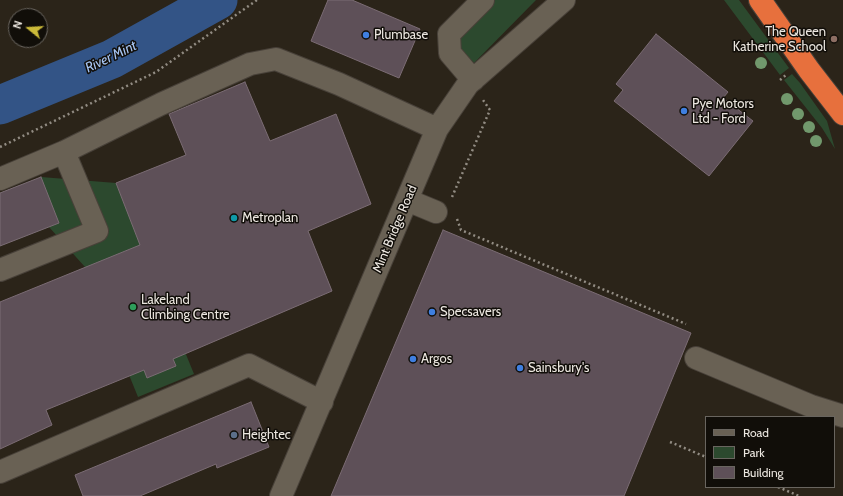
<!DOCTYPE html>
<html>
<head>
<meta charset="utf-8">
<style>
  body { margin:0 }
  #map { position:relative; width:843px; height:496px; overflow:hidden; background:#2b2419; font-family:Cabin,sans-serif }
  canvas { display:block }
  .legend { position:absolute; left:705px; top:416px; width:130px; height:72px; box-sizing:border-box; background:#110e09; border:1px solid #69655f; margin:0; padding:5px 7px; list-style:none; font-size:12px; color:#ece7e0 }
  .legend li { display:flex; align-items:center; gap:8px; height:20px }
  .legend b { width:20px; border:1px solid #69655f }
  .north { position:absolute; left:8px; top:8px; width:40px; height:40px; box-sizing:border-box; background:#110e09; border:1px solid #69655f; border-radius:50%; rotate:288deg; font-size:11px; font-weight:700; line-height:16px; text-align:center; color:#ece7e0 }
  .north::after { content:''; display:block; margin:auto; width:14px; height:18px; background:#cbba39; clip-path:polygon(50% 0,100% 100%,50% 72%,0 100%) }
</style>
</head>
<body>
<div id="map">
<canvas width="843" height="496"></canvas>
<ul class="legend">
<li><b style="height:5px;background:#696154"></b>Road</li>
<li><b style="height:11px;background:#2c492e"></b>Park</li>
<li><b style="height:11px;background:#5e5058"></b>Building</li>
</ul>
<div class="north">N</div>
</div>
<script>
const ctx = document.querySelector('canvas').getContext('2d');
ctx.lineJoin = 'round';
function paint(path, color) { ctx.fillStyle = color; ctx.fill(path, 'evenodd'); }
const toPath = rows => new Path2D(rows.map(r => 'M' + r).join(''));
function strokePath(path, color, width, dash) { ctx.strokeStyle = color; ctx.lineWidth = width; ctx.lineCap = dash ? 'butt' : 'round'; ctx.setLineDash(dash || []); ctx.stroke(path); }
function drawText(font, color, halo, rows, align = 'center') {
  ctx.font = font + ' Cabin,sans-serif'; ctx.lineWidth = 3; ctx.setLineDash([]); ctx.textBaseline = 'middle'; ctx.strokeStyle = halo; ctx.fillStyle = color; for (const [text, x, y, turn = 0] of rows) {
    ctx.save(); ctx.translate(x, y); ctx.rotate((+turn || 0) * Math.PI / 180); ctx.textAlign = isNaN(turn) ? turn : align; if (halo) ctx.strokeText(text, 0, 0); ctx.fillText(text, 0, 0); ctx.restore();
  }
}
paint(toPath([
  [495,0,536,0,474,63,458,50,457,40,472,21],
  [724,0,739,0,789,68,780,75],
  [792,74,800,83,827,121,835,149,822,128,784,80],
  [41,177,116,183,194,374,138,397,85,267,49,227,0,246,0,193]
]), '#2c492e');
strokePath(toPath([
  [0,105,112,59,218,0]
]), '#335486', 39);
const building = toPath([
  [328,0,352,0,420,29,399,78,311,41,328,0],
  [656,34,728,92,723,98,753,121,709,176,614,101,623,90,616,84,656,34],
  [245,82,270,141,336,114,371,204,308,231,332,291,173,359,176,366,147,378,144,370,46,410,52,425,0,449,0,302,140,245,116,183,186,155,169,114,245,82],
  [41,177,59,223,0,246,0,193,41,177],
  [443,230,691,333,624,496,331,496,443,230],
  [251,402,269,447,217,468,216,464,140,496,83,496,75,475,251,402]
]);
paint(building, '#5e5058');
strokePath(building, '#7b6c74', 1);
const minor = toPath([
  [473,80,450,53,449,34,483,0],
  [0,179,64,152,161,104,250,64,276,59,339,84,437,129],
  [407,200,436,212],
  [0,270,97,231,64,152],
  [696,358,811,406,843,416],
  [0,472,249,365,322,402],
  [281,496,437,129,468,84,564,0]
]);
const highway = toPath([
  [760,0,809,70,843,114]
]);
strokePath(minor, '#484139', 24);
strokePath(highway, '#484139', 24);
strokePath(toPath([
  [780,80,786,75],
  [0,147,156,72,257,0],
  [452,197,490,110,483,100],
  [457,219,461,230,686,324],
  [670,442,706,457],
  [778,487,799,496]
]), '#928c83', 2.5, [2, 3]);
strokePath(minor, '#696154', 22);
strokePath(highway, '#e7703d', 22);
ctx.fillStyle = '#71986c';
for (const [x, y] of [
  [761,63],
  [787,99],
  [798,114],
  [809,127],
  [816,141]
]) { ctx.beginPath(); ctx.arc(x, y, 6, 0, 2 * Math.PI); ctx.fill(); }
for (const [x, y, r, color] of [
  [366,35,4,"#3f7fe0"],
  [834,39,4,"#8d6e63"],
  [684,111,4,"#3f7fe0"],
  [234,218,4,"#0f9aa8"],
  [133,307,4,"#2e9e5b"],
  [432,312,4,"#3f7fe0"],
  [413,359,4,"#3f7fe0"],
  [520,368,4,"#3f7fe0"],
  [234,435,4,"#5c6f8a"]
]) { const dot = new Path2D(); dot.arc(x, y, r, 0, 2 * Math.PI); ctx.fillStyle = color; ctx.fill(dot); strokePath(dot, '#110e09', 1.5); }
drawText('13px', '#ece7e0', '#110e09', [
  ["The Queen",826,32,"right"],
  ["Katherine School",826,47,"right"],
  ["Plumbase",374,35],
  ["Pye Motors",692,104],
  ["Ltd - Ford",692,119],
  ["Metroplan",242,218],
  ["Lakeland",141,300],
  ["Climbing Centre",141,315],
  ["Specsavers",440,312],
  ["Argos",421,359],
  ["Sainsbury's",528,368],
  ["Heightec",242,435]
], 'left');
drawText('13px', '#ece7e0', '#110e09', [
  ["Mint Bridge Road",395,229,-67]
]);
drawText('italic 14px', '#a7c5f3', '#110e09', [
  ["River Mint",111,57,-26]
]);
</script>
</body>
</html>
